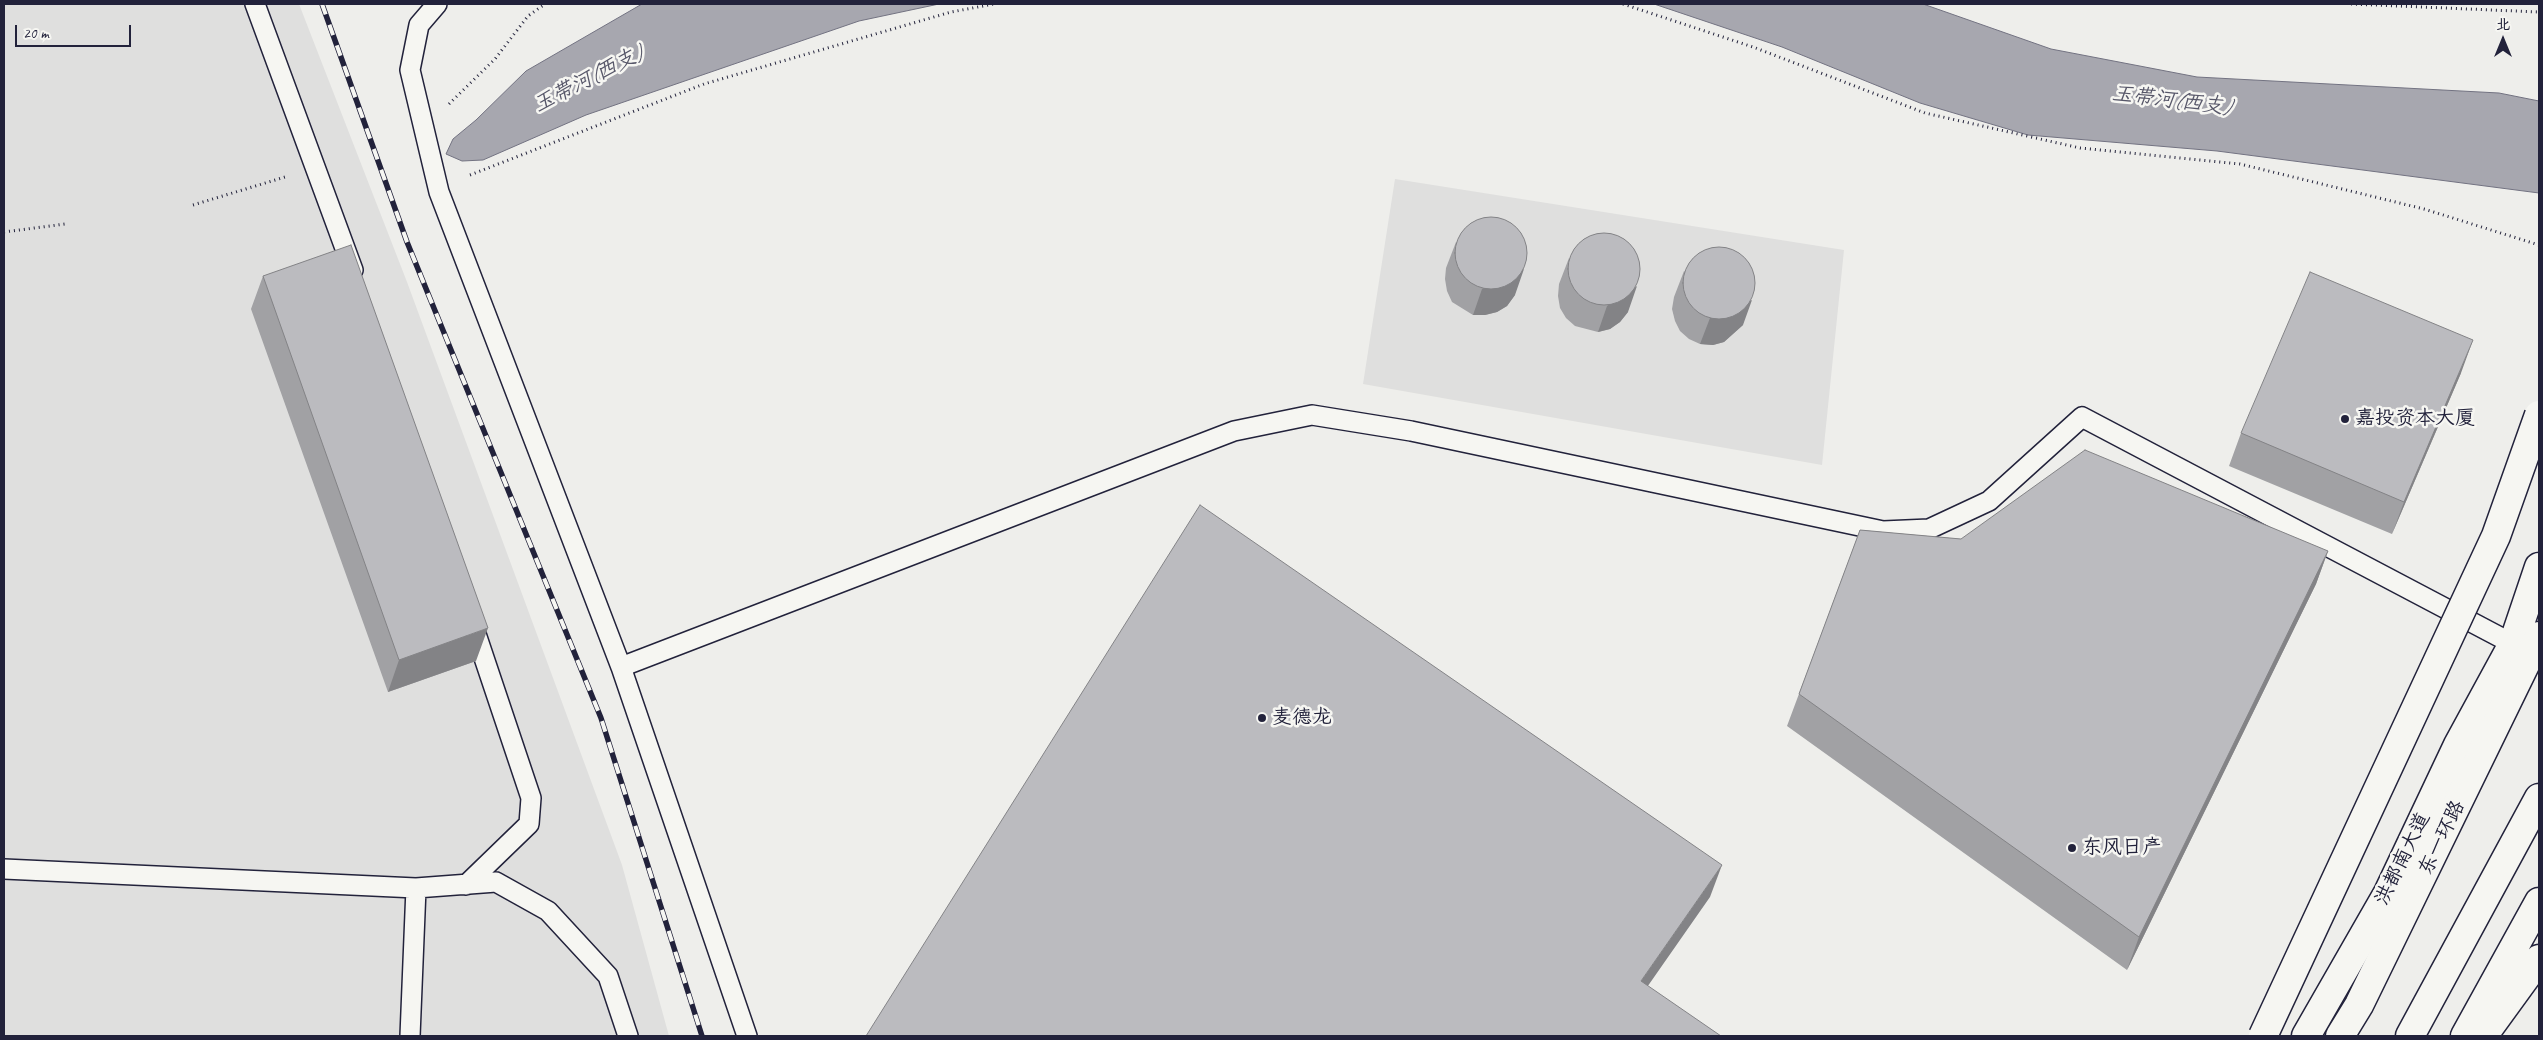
<!DOCTYPE html>
<html>
<head>
<meta charset="utf-8">
<style>
  body { margin:0 }
  #map { position:relative; width:2543px; height:1040px; overflow:hidden; background:#eeeeeb; font-family:Caveat,"LXGW WenKai TC",sans-serif }
  canvas { display:block }
  .frame { position:absolute; inset:0; border:5px solid #22223b; pointer-events:none }
  .north { position:absolute; left:2478px; top:15px; width:50px; height:50px; -webkit-text-stroke:4px #f6f6f2; paint-order:stroke; rotate:0deg; font-size:14px; font-weight:700; line-height:20px; text-align:center; color:#22223b }
  .north::after { content:''; display:block; margin:auto; width:18px; height:22px; background:#22223b; clip-path:polygon(50% 0,100% 100%,50% 72%,0 100%) }
  .scale { position:absolute; left:15px; top:25px; width:116px; height:22px; box-sizing:border-box; border:2px solid #22223b; border-top:0; padding-left:6px; font-size:15px; line-height:18px; white-space:nowrap; color:#22223b; -webkit-text-stroke:4px #f6f6f2; paint-order:stroke }
</style>
</head>
<body>
<div id="map">
<canvas width="2543" height="1040"></canvas>
<div class="frame"></div>
<div class="north">北</div>
<div class="scale">20 m</div>
</div>
<script>
const ctx = document.querySelector('canvas').getContext('2d');
ctx.lineJoin = 'round';
function paint(path, color) { ctx.fillStyle = color; ctx.fill(path, 'evenodd'); }
const toPath = rows => new Path2D(rows.map(r => 'M' + r).join(''));
function strokePath(path, color, width, dash) { ctx.strokeStyle = color; ctx.lineWidth = width; ctx.lineCap = dash ? 'butt' : 'round'; ctx.setLineDash(dash || []); ctx.stroke(path); }
function drawText(font, color, halo, rows, align = 'center') {
  ctx.font = font + ' Caveat,"LXGW WenKai TC",sans-serif'; ctx.lineWidth = 5; ctx.setLineDash([]); ctx.textBaseline = 'middle'; ctx.strokeStyle = halo; ctx.fillStyle = color; for (const [text, x, y, turn = 0] of rows) {
    ctx.save(); ctx.translate(x, y); ctx.rotate((+turn || 0) * Math.PI / 180); ctx.textAlign = isNaN(turn) ? turn : align; if (halo) ctx.strokeText(text, 0, 0); ctx.fillText(text, 0, 0); ctx.restore();
  }
}
paint(toPath([
  [4,4,299,4,407,282,622,865,669,1036,4,1036],
  [1395,179,1844,250,1822,465,1363,384]
]), '#dfdfde');
const water = toPath([
  [642,4,939,4,859,21,586,115,483,160,462,161,446,154,453,139,476,120,526,71,642,4],
  [1654,4,1923,4,2051,49,2197,77,2499,93,2539,101,2539,193,2217,151,2028,135,1920,103,1782,47,1654,4]
]);
paint(water, '#a7a7af');
strokePath(water, '#727281', 1);
const service = toPath([
  [255,4,353,270],
  [437,4,419,25,410,70,439,192,621,667,747,1036],
  [621,667,1234,431,1312,415,1411,431,1883,531,1929,529,1989,501,2082,417,2513,644],
  [4,869,416,888,496,882,548,911,608,976,628,1036],
  [466,885,529,824,531,798,473,625],
  [410,1036,416,888]
]);
const primary = toPath([
  [2306,1036,2388,893,2458,745,2513,644,2539,567],
  [2465,1036,2539,902],
  [2483,1036,2539,959]
]);
const trunk = toPath([
  [2340,1036,2359,1005,2539,636],
  [2410,1036,2539,798]
]);
strokePath(service, '#22223b', 22);
strokePath(primary, '#22223b', 31);
strokePath(trunk, '#22223b', 31);
strokePath(toPath([
  [1623,4,1753,47,1925,113,2080,148,2240,164,2424,209,2539,245],
  [2351,4,2539,12],
  [449,104,495,59,528,16,545,4],
  [470,175,704,84,951,12,994,4],
  [193,205,285,177],
  [4,232,65,224]
]), '#22223b', 3, [1, 4]);
strokePath(service, '#f6f6f2', 19);
strokePath(primary, '#f6f6f2', 28);
strokePath(trunk, '#f6f6f2', 28);
const rail = toPath([
  [322,4,407,242,601,718,702,1036]
]);
strokePath(rail, '#22223b', 5.5);
strokePath(rail, '#f6f6f2', 4, [11]);
const primaryBridge = toPath([
  [2263,1036,2496,536,2539,415]
]);
strokePath(primaryBridge, '#22223b', 31, []);
strokePath(primaryBridge, '#f6f6f2', 28);
paint(toPath([
  [1456,242,1515,295,1507,306,1497,312,1485,315,1473,315,1452,302,1447,291,1445,279,1446,268],
  [1569,258,1628,312,1620,322,1610,329,1598,332,1575,326,1566,318,1560,308,1558,296,1559,284],
  [1684,271,1743,325,1724,342,1713,345,1700,344,1689,339,1680,331,1675,321,1672,309,1674,297],
  [263,276,476,661,388,692,251,309],
  [2461,373,2392,534,2229,466,2241,433],
  [1860,530,1961,539,2328,551,2316,584,2127,970,1787,726]
]), '#a1a1a4');
paint(toPath([
  [1524,269,1515,295,1507,306,1497,312,1485,315,1473,315,1482,289],
  [1637,286,1628,312,1620,322,1610,329,1598,332,1607,306],
  [1752,300,1743,325,1724,342,1713,345,1700,344,1710,318],
  [2473,340,2461,373,2392,534,2404,502],
  [2328,551,2316,584,2127,970,2139,937],
  [488,628,476,661,388,692,399,660],
  [1722,865,1710,897,1629,1013,1641,981]
]), '#838386');
const building = toPath([
  '1455 253a36 36 0 1 1 72 0a36 36 0 1 1-72 0Z',
  '1568 269a36 36 0 1 1 72 0a36 36 0 1 1-72 0Z',
  [351,245,488,628,399,660,263,276,351,245],
  '1683 283a36 36 0 1 1 72 0a36 36 0 1 1-72 0Z',
  [2310,272,2473,340,2404,502,2241,433,2310,272],
  [2085,450,2328,551,2139,937,1799,694,1860,530,1961,539,2085,450],
  [1200,505,1722,865,1641,981,1721,1036,866,1036,1200,505]
]);
paint(building, '#bbbbbf');
strokePath(building, '#838386', 1);
for (const [x, y, r, color] of [
  [2345,419,5,"#22223b"],
  [1262,718,5,"#22223b"],
  [2072,848,5,"#22223b"]
]) { const dot = new Path2D(); dot.arc(x, y, r, 0, 2 * Math.PI); ctx.fillStyle = color; ctx.fill(dot); strokePath(dot, '#f6f6f2', 2); }
drawText('20px', '#22223b', '#f6f6f2', [
  ["嘉投资本大厦",2355,419],
  ["麦德龙",1272,718],
  ["东风日产",2082,848]
], 'left');
drawText('20px', '#22223b', '#f6f6f2', [
  ["东一环路",2442,838,-64],
  ["洪都南大道",2403,859,-64]
]);
drawText('italic 21px', '#575769', '#f6f6f2', [
  ["玉带河(西支)",588,80,-27],
  ["玉带河(西支)",2171,101,7]
]);
</script>
</body>
</html>
